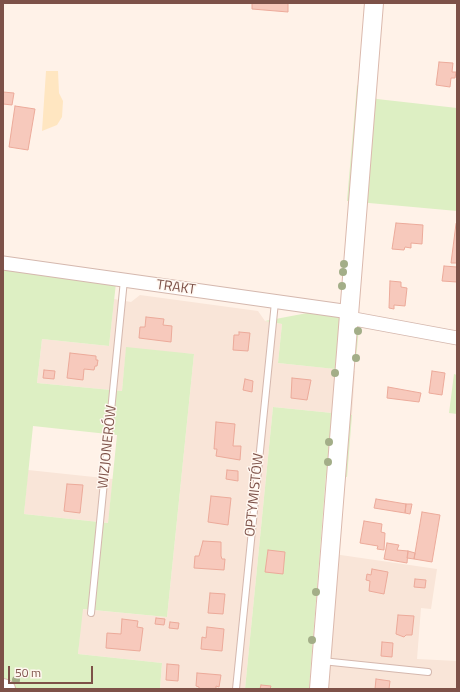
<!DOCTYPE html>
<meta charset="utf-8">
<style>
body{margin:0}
#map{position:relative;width:460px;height:692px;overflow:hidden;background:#fff2e8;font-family:"Titillium Web",sans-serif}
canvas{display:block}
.frame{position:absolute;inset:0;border:4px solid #7d5148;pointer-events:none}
.scale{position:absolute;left:8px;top:666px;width:85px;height:18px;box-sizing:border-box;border:2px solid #7d5148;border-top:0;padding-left:5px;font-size:12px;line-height:14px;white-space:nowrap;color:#7d5148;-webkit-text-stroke:3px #fff7f0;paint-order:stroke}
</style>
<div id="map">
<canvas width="460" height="692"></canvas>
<div class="frame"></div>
<div class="scale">50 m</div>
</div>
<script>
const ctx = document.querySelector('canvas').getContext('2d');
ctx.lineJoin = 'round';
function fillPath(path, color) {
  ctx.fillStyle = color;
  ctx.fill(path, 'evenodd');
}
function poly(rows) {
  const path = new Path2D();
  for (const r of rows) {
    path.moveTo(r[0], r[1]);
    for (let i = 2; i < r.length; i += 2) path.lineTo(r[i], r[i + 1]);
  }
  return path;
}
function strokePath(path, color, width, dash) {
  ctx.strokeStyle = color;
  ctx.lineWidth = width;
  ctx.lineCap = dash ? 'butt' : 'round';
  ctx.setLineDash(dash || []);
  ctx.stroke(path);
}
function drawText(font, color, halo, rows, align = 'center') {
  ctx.font = font + ' "Titillium Web",sans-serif';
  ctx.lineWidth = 3;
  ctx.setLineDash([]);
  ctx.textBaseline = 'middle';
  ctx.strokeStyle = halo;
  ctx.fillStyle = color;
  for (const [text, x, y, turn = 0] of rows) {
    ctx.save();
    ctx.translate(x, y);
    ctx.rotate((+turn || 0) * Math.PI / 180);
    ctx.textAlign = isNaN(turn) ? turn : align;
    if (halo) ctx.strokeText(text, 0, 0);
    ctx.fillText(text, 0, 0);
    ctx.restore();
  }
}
fillPath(poly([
 [140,295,258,311,265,321,282,324,278,363,355,371,352,415,273,407,245,689,160,689,162,663,78,654,82,609,167,617,194,354,126,351,122,391,37,383,42,339,109,346,114,299,131,302],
 [28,470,113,479,108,523,24,514],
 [320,552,437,569,431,609,421,608,417,659,457,661,457,689,309,689]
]), '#f9e5d8');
fillPath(poly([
 [357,85,377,99,457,108,457,211,347,201],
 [3,258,117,274,109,346,42,339,37,383,122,391,126,347,194,354,167,617,83,609,78,654,162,663,160,689,18,689,3,682],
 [33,426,117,435,108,523,24,514],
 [339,307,339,323,359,328,356,359,336,357,335,369,278,363,282,324,265,321],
 [454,374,457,375,457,414,449,413],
 [273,407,352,415,347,477,326,475,309,689,245,689]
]), '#ddefc3');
fillPath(poly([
 [46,71,58,71,59,93,63,101,62,117,57,125,42,131]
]), '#ffe6c1');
const building = poly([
 [252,3,288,3,288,12,252,9,252,3],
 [439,62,453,63,452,72,456,72,455,78,451,78,450,87,436,85,439,62],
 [3,92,14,93,12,105,3,104,3,92],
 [15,106,35,109,28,150,9,147,15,106],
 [396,223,423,225,422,244,411,243,411,248,405,247,404,250,392,249,396,223],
 [456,224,457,225,457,263,451,263,456,224],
 [444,266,457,267,457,282,442,281,444,266],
 [390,281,401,282,401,287,407,288,405,306,394,305,394,309,389,308,390,281],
 [146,317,164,319,163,325,172,326,171,342,139,338,140,327,145,327,146,317],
 [239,332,250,333,248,351,233,350,234,335,239,335,239,332],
 [70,353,96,356,96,360,98,360,97,366,95,366,94,370,84,369,83,380,67,378,70,353],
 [44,370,55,371,54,379,43,378,44,370],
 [432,371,445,373,442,395,429,393,432,371],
 [292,378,311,380,307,400,291,398,292,378],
 [245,379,253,381,252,392,243,390,245,379],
 [388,387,421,393,419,402,387,398,388,387],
 [216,422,235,424,233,446,241,446,240,460,216,456,217,449,214,449,216,422],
 [227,470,238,471,238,481,226,479,227,470],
 [67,484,83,485,80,513,64,511,67,484],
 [211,496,231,498,228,525,208,522,211,496],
 [376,499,406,504,405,513,374,508,376,499],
 [406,504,412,504,410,514,405,513,406,504],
 [422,512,440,515,432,562,414,559,422,512],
 [364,521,382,524,381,532,385,533,384,550,377,549,378,546,360,543,364,521],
 [203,541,221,542,221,556,222,559,225,559,224,570,194,568,195,556,199,556,203,541],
 [387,543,399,545,397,550,408,551,407,563,384,559,387,543],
 [268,550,285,552,283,574,265,572,268,550],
 [408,551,415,553,414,559,407,558,408,551],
 [372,569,388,572,384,594,369,591,370,581,366,580,367,574,371,575,372,569],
 [415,579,426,580,425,588,414,587,415,579],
 [210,593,225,594,223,614,208,613,210,593],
 [398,615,414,616,412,635,406,635,404,637,396,634,398,615],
 [156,618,165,619,164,625,155,624,156,618],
 [122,619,138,621,137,627,143,628,140,651,106,648,107,633,121,634,122,619],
 [170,622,179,623,178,629,169,628,170,622],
 [207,627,224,629,222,651,201,649,202,637,206,638,207,627],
 [382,642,393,643,392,657,381,656,382,642],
 [167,664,179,665,178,681,166,680,167,664],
 [197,673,221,675,219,687,216,686,216,689,199,689,199,687,196,686,197,673],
 [376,679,390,681,389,689,375,689,376,679],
 [261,685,271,686,270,689,260,689,261,685]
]);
fillPath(building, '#f7c9bc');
strokePath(building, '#ecaa9a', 1);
const lane = poly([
 [91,613,124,280],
 [322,661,428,672],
 [236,689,275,302]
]);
const street = poly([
 [3,263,350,312],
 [349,318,457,338]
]);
const secondary = poly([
 [3,688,6,689],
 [319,689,374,3]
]);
strokePath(lane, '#d5b8ae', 8);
strokePath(street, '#d5b8ae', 15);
strokePath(secondary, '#dbb9ad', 20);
strokePath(lane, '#fff', 6);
strokePath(street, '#fff', 13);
strokePath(secondary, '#fff', 18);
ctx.fillStyle = '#a3ae88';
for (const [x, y] of [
 [344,264],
 [343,272],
 [342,286],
 [358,331],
 [356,358],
 [335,373],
 [329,442],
 [328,462],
 [316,592],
 [312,640],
 [16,680]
]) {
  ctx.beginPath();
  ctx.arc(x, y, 4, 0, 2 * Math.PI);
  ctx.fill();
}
drawText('14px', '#7d5148', '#fff7f0', [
 ["TRAKT",176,288,8],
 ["WIZJONERÓW",108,447,-84],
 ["OPTYMISTÓW",255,495,-84]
]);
</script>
